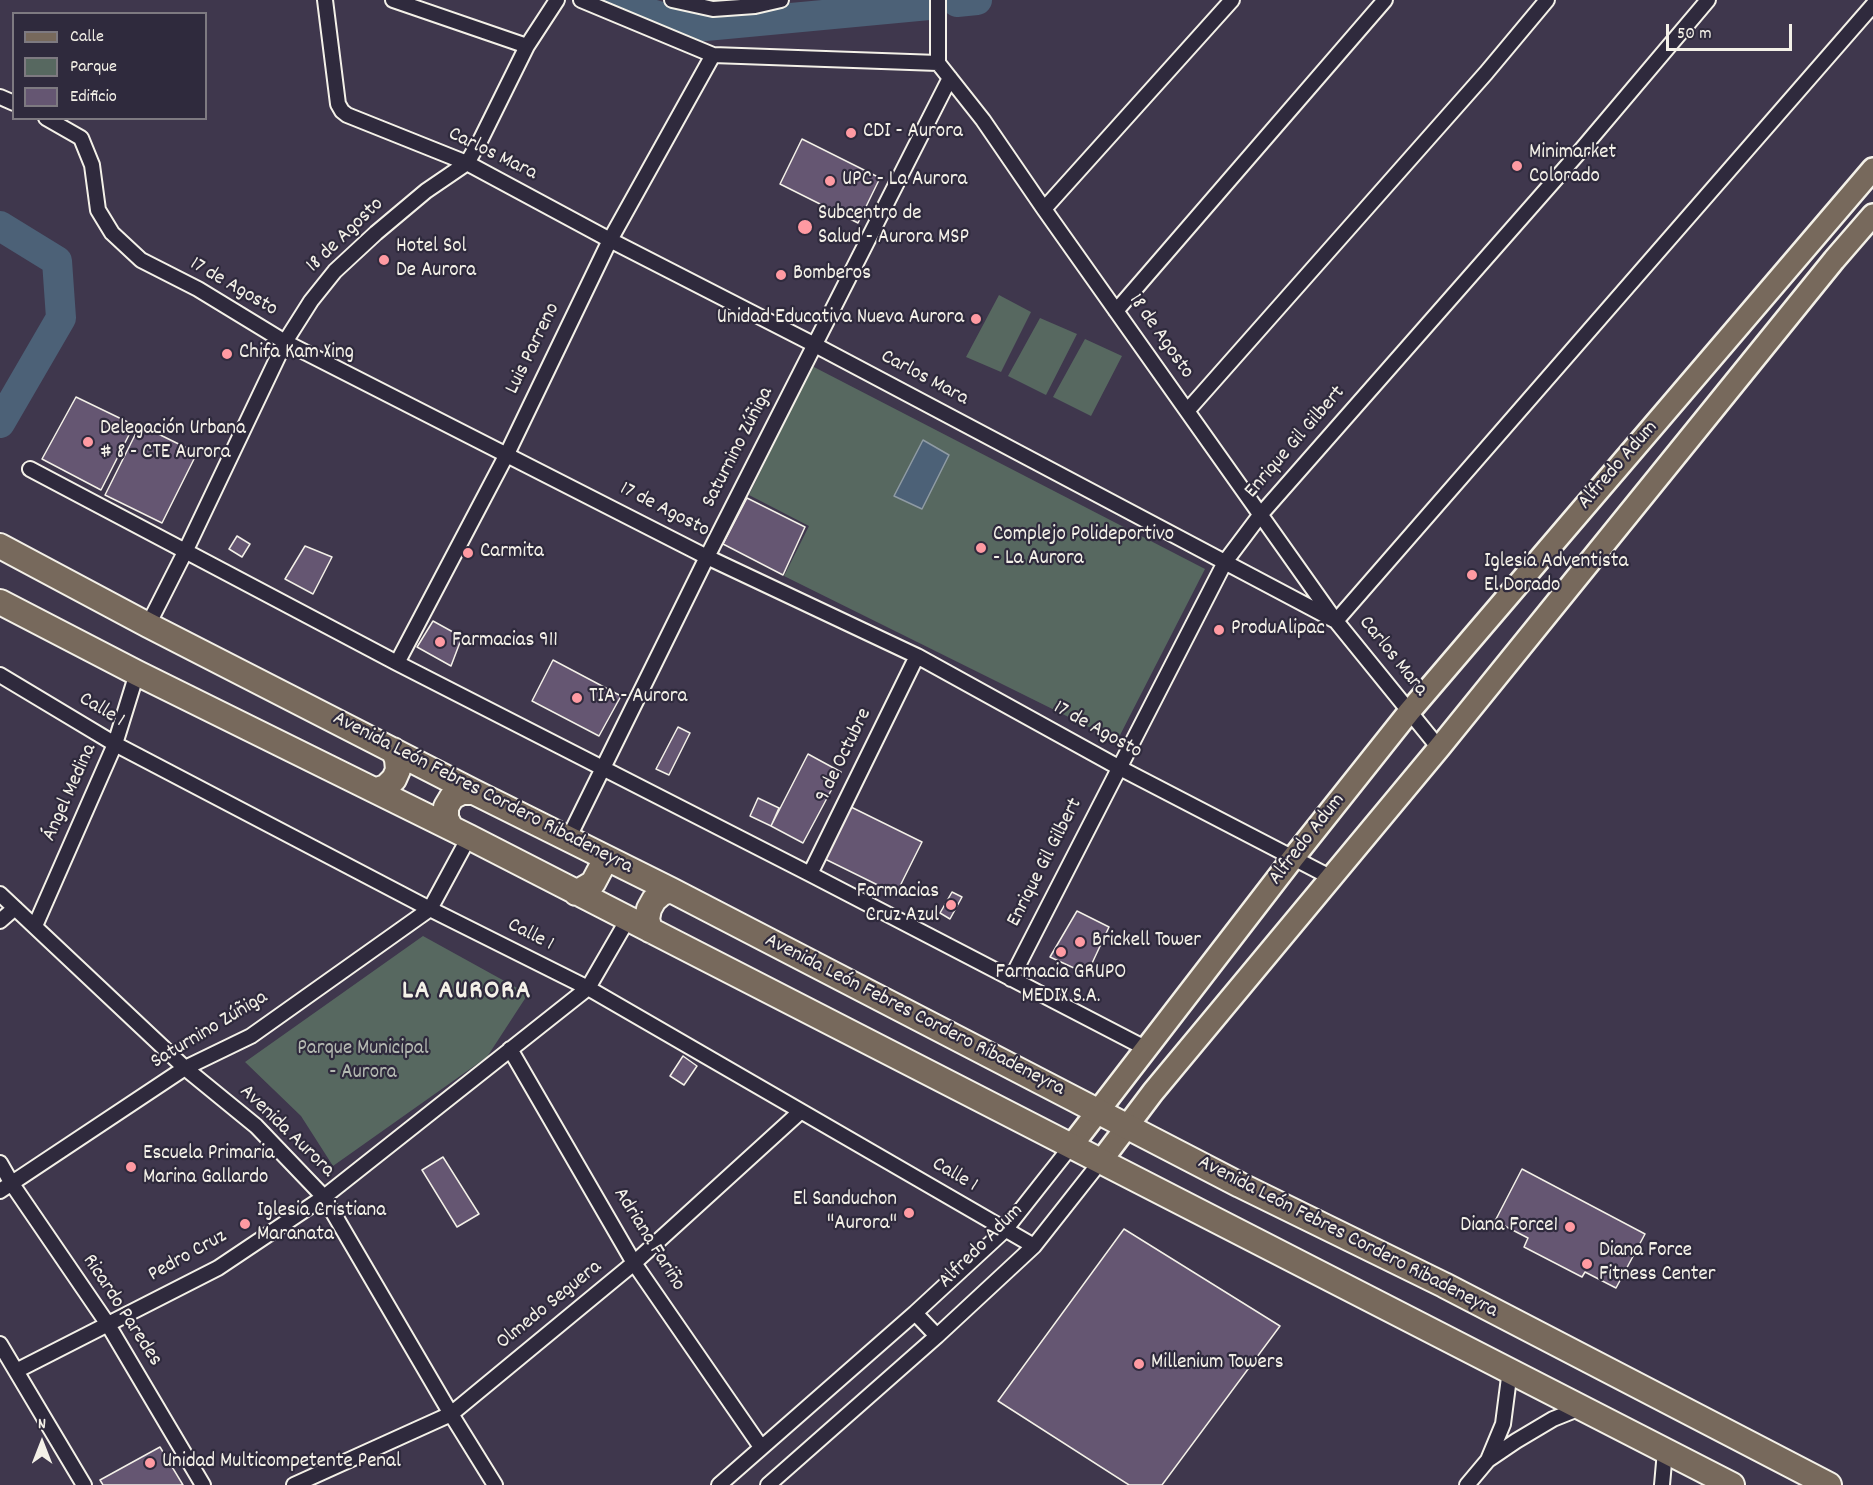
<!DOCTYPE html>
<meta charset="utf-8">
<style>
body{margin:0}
#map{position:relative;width:1873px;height:1485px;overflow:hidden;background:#3f374d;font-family:Dekko,sans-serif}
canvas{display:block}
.legend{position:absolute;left:12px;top:12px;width:195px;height:108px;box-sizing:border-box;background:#2f2a3d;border:2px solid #7e7a81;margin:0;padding:8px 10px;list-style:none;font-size:18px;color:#f4f1e8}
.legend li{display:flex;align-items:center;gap:12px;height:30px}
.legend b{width:30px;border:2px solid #7e7a81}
.north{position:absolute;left:12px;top:1413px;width:60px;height:60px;-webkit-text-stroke:4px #2f2a3d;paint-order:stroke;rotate:0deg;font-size:16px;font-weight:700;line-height:24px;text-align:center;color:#f4f1e8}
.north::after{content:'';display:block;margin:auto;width:21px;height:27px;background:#f4f1e8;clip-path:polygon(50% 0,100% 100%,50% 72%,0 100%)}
.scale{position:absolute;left:1666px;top:24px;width:126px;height:27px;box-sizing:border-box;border:3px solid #f4f1e8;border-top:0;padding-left:8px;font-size:18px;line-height:21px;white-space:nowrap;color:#f4f1e8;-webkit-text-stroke:4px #2f2a3d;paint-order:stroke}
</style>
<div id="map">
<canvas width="1873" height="1485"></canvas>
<ul class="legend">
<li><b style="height:8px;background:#77695c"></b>Calle</li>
<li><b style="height:16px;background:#576860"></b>Parque</li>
<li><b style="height:16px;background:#655672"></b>Edificio</li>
</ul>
<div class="north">N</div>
<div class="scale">50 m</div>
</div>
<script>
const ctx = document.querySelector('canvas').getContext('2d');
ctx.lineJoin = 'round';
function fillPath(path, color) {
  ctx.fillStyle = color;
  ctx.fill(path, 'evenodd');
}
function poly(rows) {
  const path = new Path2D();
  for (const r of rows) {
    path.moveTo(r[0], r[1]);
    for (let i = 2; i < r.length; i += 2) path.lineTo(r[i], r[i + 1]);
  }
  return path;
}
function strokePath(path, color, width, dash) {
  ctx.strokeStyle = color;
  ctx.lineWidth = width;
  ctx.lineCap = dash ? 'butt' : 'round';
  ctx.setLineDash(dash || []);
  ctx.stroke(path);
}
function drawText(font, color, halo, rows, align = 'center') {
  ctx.font = font + ' Dekko,sans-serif';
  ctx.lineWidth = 4.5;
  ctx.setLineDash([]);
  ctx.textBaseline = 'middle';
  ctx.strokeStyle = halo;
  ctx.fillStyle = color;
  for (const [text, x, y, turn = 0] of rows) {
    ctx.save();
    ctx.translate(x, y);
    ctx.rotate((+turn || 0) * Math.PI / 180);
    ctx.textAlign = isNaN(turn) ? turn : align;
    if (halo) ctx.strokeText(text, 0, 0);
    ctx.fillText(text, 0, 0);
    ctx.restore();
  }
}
fillPath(poly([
 [999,295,1031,312,1001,372,966,357],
 [1040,318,1077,334,1046,395,1008,376],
 [1085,339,1122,356,1091,416,1053,397],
 [812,366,1205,569,1117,741,784,576,809,526,749,495],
 [423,936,528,994,487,1057,333,1166,301,1116,245,1062]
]), '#576860');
const water = poly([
 [923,440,949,455,922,509,894,496,923,440]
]);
fillPath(water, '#4c6177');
strokePath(water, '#8f9ba4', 1.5);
strokePath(poly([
 [611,0,621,5,695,27,929,5],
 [957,2,977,0],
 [0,226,57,261,61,318,0,423]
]), '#4c6177', 30);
const building = poly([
 [802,139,880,178,858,223,780,184,802,139],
 [76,397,134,425,101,490,42,459,76,397],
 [140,425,197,453,162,523,105,495,140,425],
 [747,498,805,527,783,575,723,544,747,498],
 [237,536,250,544,242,557,229,549,237,536],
 [305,546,332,557,313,594,285,579,305,546],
 [433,621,462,637,451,666,417,647,433,621],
 [553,660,621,696,599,736,532,701,553,660],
 [678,727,690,733,669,775,656,769,678,727],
 [808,754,841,772,803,843,771,826,808,754],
 [758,798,779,808,771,826,750,816,758,798],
 [851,807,922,842,896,894,825,859,851,807],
 [952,892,962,897,950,919,940,913,952,892],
 [1077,911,1109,927,1087,974,1050,957,1077,911],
 [683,1056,697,1066,684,1085,670,1076,683,1056],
 [443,1157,479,1214,457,1227,422,1170,443,1157],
 [1522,1169,1645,1234,1616,1288,1585,1272,1582,1277,1524,1247,1528,1238,1495,1221,1522,1169],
 [1124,1229,1280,1326,1162,1485,1129,1485,998,1401,1124,1229],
 [160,1447,183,1485,103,1485,100,1480,160,1447]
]);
fillPath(building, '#655672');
strokePath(building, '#f4f1e8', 1.5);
const street = poly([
 [325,0,338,104,342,111,347,115,467,163,610,240,815,345,1336,621,1439,748],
 [393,0,527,46],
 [581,0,713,55,938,63,983,120,1044,209,1335,620],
 [672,0,713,9,755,6,781,0],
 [938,0,938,63],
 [0,97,14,103],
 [46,118,81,138,92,165,98,210,112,233,141,260,198,289,285,342,707,557,917,656,1118,767,1330,877],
 [1044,209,1232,0],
 [1116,311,1385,0],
 [1187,411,1486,73,1547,0],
 [30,469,397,663,810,874,1147,1049],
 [1336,621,1873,5],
 [148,625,185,552,285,342,311,301,335,271,376,233,426,191,467,163,481,139,527,46,557,0],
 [397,663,507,454,610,240,713,55],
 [0,675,115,744,430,909,588,988,1034,1246],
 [568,839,707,557,950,78],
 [810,874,917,656],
 [0,894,185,1068,256,1126,324,1197,451,1414,495,1485],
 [0,921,15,908],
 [35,926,115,744,137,673],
 [1011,979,1225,562,1261,514,1582,149,1708,0],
 [510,1049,634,1263,761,1447],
 [0,1163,12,1184,107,1323,203,1485],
 [0,1191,185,1068,251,1036,430,909,469,837],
 [915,1313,937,1336],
 [0,1344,84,1485],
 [16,1371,218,1268,324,1197,588,988,628,919],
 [1488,1460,1503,1424,1510,1370],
 [294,1485,451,1414,634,1263,800,1112],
 [719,1485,915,1313,1005,1230,1072,1145],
 [768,1485,937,1336,1034,1246,1101,1161],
 [1467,1485,1488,1460,1516,1441,1553,1419,1583,1407],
 [1662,1485,1665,1451]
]);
const primary = poly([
 [1072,1145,1293,858,1409,712,1873,169],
 [1101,1161,1153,1092,1439,748,1834,260,1873,215]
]);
const highway = poly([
 [0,546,148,625,474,792,671,890,1240,1185,1444,1285,1829,1485],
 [0,602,137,673,469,837,1732,1485],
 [377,790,386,787,394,779,398,770,397,759,393,750],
 [451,828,446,818,446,807,452,797,462,792,474,792],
 [576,893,593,883,602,866,602,856],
 [650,930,647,919,649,909,654,900,662,893,671,890]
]);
strokePath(street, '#f4f1e8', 18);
strokePath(primary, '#f4f1e8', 26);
strokePath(highway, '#f4f1e8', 28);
strokePath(street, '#2f2a3d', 14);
strokePath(primary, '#77695c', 21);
strokePath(highway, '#77695c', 24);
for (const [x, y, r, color] of [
 [851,133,6,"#ff9aa2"],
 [1517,166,6,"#ff9aa2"],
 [830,181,6,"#ff9aa2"],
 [805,227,8,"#ff9aa2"],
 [384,260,6,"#ff9aa2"],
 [781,275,6,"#ff9aa2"],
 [976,319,6,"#ff9aa2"],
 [227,354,6,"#ff9aa2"],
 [88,442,6,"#ff9aa2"],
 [981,548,6,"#ff9aa2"],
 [468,553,6,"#ff9aa2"],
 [1472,575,6,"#ff9aa2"],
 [1219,630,6,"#ff9aa2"],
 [440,642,6,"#ff9aa2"],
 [577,698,6,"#ff9aa2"],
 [951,905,6,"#ff9aa2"],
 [1080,942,6,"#ff9aa2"],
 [1061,952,6,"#ff9aa2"],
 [131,1167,6,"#ff9aa2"],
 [909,1213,6,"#ff9aa2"],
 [245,1224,6,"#ff9aa2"],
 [1570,1227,6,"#ff9aa2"],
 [1587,1264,6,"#ff9aa2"],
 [1139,1364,6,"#ff9aa2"],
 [150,1463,6,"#ff9aa2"]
]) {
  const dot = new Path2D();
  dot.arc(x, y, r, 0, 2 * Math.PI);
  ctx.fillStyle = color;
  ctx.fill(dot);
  strokePath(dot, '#2f2a3d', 2);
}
drawText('21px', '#f4f1e8', '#2f2a3d', [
 ["CDI - Aurora",863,133],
 ["Minimarket",1529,154],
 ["Colorado",1529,178],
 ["UPC - La Aurora",842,181],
 ["Subcentro de",818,215],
 ["Salud - Aurora MSP",818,239],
 ["Hotel Sol",396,248],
 ["De Aurora",396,272],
 ["Bomberos",793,275],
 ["Unidad Educativa Nueva Aurora",964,319,"right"],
 ["Chifa Kam Xing",239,354],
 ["Delegación Urbana",100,430],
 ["# 8 - CTE Aurora",100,454],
 ["Complejo Polideportivo",993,536],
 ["- La Aurora",993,560],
 ["Carmita",480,553],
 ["Iglesia Adventista",1484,563],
 ["El Dorado",1484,587],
 ["ProduAlipac",1231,630],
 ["Farmacias 911",452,642],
 ["TIA - Aurora",589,698],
 ["Farmacias",939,893,"right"],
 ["Cruz Azul",939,917,"right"],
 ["Brickell Tower",1092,942],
 ["Farmacia GRUPO",1061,974,"center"],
 ["MEDIX S.A.",1061,998,"center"],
 ["Escuela Primaria",143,1155],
 ["Marina Gallardo",143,1179],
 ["El Sanduchon",897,1201,"right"],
 ["\"Aurora\"",897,1225,"right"],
 ["Iglesia Cristiana",257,1212],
 ["Maranata",257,1236],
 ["Diana Force1",1558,1227,"right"],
 ["Diana Force",1599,1252],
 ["Fitness Center",1599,1276],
 ["Millenium Towers",1151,1364],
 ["Unidad Multicompetente Penal",162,1463]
], 'left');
drawText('21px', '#f4f1e8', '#2f2a3d', [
 ["Carlos Mara",492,155,26],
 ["18 de Agosto",346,236,-44],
 ["17 de Agosto",233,288,30],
 ["18 de Agosto",1160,337,55],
 ["Luis Parreno",534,349,-64],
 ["Carlos Mara",924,379,28],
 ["Enrique Gil Gilbert",1296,443,-49],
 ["Saturnino Zúñiga",739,448,-63],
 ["Alfredo Adum",1619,466,-49],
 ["17 de Agosto",664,511,27],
 ["Carlos Mara",1392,657,51],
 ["Calle 1",101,711,31],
 ["17 de Agosto",1097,731,29],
 ["9 de Octubre",845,756,-64],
 ["Ángel Medina",71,793,-66],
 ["Avenida León Febres Cordero Ribadeneyra",482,794,27],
 ["Alfredo Adum",1308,840,-52],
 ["Enrique Gil Gilbert",1046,863,-63],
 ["Calle 1",530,936,27],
 ["Avenida León Febres Cordero Ribadeneyra",914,1016,27],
 ["Saturnino Zúñiga",210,1031,-31],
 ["Avenida Aurora",286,1132,44],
 ["Calle 1",954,1176,30],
 ["Avenida León Febres Cordero Ribadeneyra",1347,1238,27],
 ["Adriana Fariño",648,1240,58],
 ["Alfredo Adum",982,1247,-45],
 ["Pedro Cruz",188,1257,-29],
 ["Olmedo Seguera",550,1306,-39],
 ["Ricardo Paredes",121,1311,57]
]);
drawText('21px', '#b5bab2', '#2f2a3d', [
 ["Parque Municipal",363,1050],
 ["- Aurora",363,1074]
]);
ctx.letterSpacing = '1.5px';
drawText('bold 27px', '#f4f1e8', '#2f2a3d', [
 ["LA AURORA",467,993]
]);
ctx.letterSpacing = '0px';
</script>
